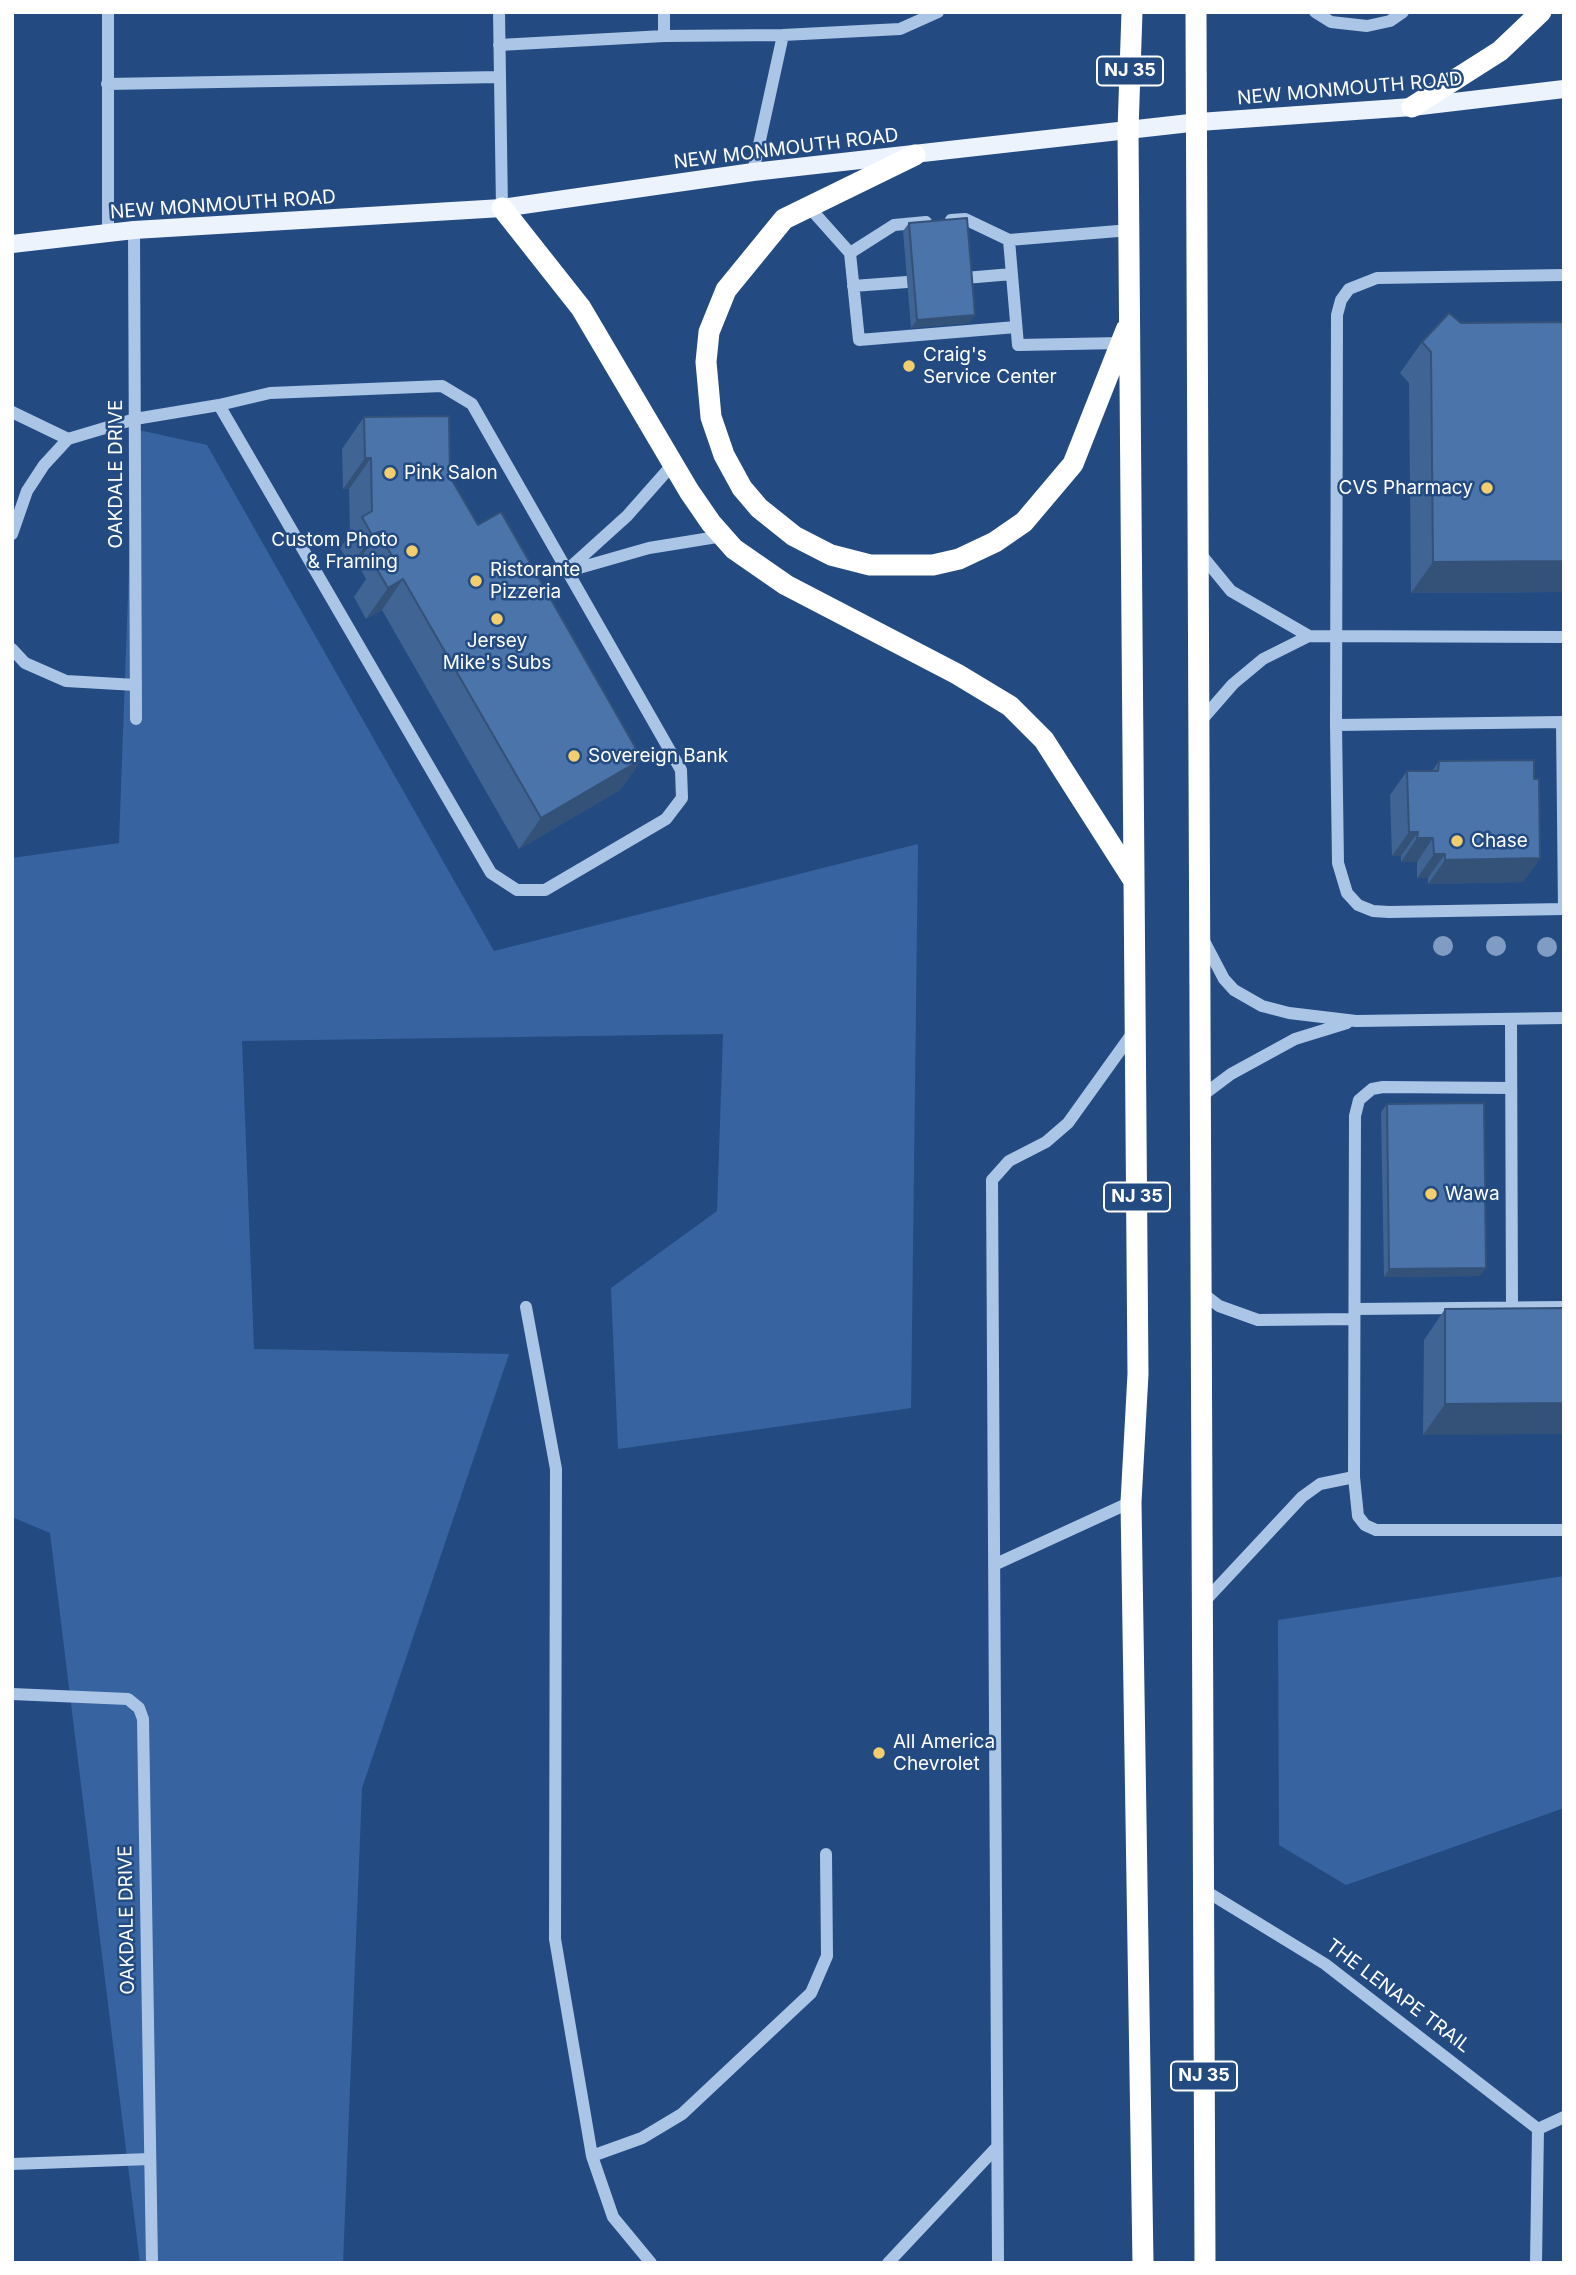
<!DOCTYPE html>
<style>
body{margin:0}
#map{position:relative;width:1576px;height:2275px;overflow:hidden;background:#234b82;font-family:Inter,sans-serif}
canvas{display:block}
.frame{position:absolute;inset:0;border:14px solid #fff;pointer-events:none}
</style>
<div id="map">
<canvas width="1576" height="2275"></canvas>
<div class="frame"></div>
</div>
<script>
const ctx = document.querySelector('canvas').getContext('2d');
ctx.lineJoin = 'round';
function fillPath(path, color) {
  ctx.fillStyle = color;
  ctx.fill(path, 'evenodd');
}
function poly(rows) {
  const path = new Path2D();
  for (const r of rows) {
    path.moveTo(r[0], r[1]);
    for (let i = 2; i < r.length; i += 2) path.lineTo(r[i], r[i + 1]);
  }
  return path;
}
function strokePath(path, color, width, dash) {
  ctx.strokeStyle = color;
  ctx.lineWidth = width;
  ctx.lineCap = dash ? 'butt' : 'round';
  ctx.setLineDash(dash || []);
  ctx.stroke(path);
}
function drawText(font, color, halo, rows, align = 'center') {
  ctx.font = font + ' Inter,sans-serif';
  ctx.lineWidth = 5;
  ctx.setLineDash([]);
  ctx.textBaseline = 'middle';
  ctx.strokeStyle = halo;
  ctx.fillStyle = color;
  for (const [text, x, y, turn = 0] of rows) {
    ctx.save();
    ctx.translate(x, y);
    ctx.rotate((+turn || 0) * Math.PI / 180);
    ctx.textAlign = isNaN(turn) ? turn : align;
    if (halo) ctx.strokeText(text, 0, 0);
    ctx.fillText(text, 0, 0);
    ctx.restore();
  }
}
fillPath(poly([
 [134,429,207,445,494,951,918,844,911,1408,618,1449,611,1288,717,1211,723,1034,242,1041,254,1349,509,1354,362,1788,343,2263,140,2263,50,1533,12,1517,12,858,119,843],
 [1564,1576,1564,1808,1346,1885,1279,1845,1278,1620]
]), '#3764a0');
strokePath(poly([
 [108,12,108,233],
 [499,12,502,208],
 [664,12,664,36],
 [1315,12,1331,22,1367,26,1390,21,1403,12],
 [499,45,664,36,783,35],
 [107,84,500,77],
 [753,172,783,35,900,29,938,12],
 [809,207,850,253,859,340,1016,327],
 [951,220,965,219,1009,240],
 [134,230,136,719],
 [850,253,894,225,926,222],
 [1564,275,1377,278,1349,289,1341,300,1337,315,1336,725,1338,863,1347,893,1358,905,1373,911,1389,912,1564,909],
 [965,278,1012,274],
 [853,286,907,282],
 [1121,343,1018,345,1009,240,1130,230],
 [12,412,68,439],
 [673,464,627,516,565,572,649,548,723,536],
 [12,534,27,491,44,465,68,439,135,419,219,405,270,393,442,386,472,404,681,770,682,798,666,819,545,890,517,890,491,873,219,405],
 [1199,552,1231,591,1309,636,1564,637],
 [12,649,25,663,66,681,136,685],
 [1562,722,1564,909],
 [1199,723,1233,684,1263,659,1309,636],
 [1336,725,1564,722],
 [1203,939,1224,979,1234,990,1262,1006,1289,1013,1356,1021,1564,1018],
 [1511,1019,1512,1307],
 [1199,1098,1231,1074,1295,1039,1347,1023],
 [1201,1292,1219,1306,1258,1320,1354,1319],
 [526,1307,556,1469,555,1939,592,2156,613,2217,651,2263],
 [1355,1309,1564,1307],
 [1354,1477,1358,1516,1365,1525,1376,1530,1564,1530],
 [996,1564,1131,1502],
 [1203,1603,1302,1497,1320,1484,1354,1477,1355,1116,1359,1100,1372,1089,1383,1087,1511,1088],
 [12,1694,128,1699,139,1708,143,1719,152,2263],
 [1204,1890,1325,1964,1538,2129],
 [1538,2129,1564,2117],
 [592,2156,642,2138,682,2114,811,1993,827,1956,826,1854],
 [12,2164,150,2159],
 [888,2263,995,2149],
 [998,2263,992,1180,1009,1161,1046,1142,1068,1123,1134,1031],
 [1536,2263,1538,2129]
]), '#abc5e7', 12);
strokePath(poly([
 [12,244,134,230,502,208,753,172,1199,122,1412,107,1564,89]
]), '#edf3fd', 18);
strokePath(poly([
 [1132,12,1128,130,1138,1374,1131,1502,1143,2263],
 [1196,12,1205,2263],
 [1412,107,1500,51,1541,12],
 [915,155,784,219,726,290,709,332,706,362,711,417,724,455,742,488,759,508,794,536,831,555,870,565,933,565,959,559,995,542,1024,522,1073,464,1126,330],
 [502,208,581,308,689,491,711,523,734,549,786,585,957,674,1010,706,1044,740,1134,881]
]), '#fff', 21);
ctx.fillStyle = '#819cc2';
for (const [x, y] of [
 [1443,946],
 [1496,946],
 [1547,947]
]) {
  ctx.beginPath();
  ctx.arc(x, y, 10, 0, 2 * Math.PI);
  ctx.fill();
}
fillPath(poly([
 [909,223,975,315,969,323,911,328,903,231],
 [1564,322,1564,592,1411,593,1409,383,1400,373,1422,342,1461,323],
 [364,417,450,477,478,525,642,759,620,790,519,849,382,610,366,619,354,597,366,579,357,563,351,566,340,548,350,534,349,489,343,489,342,449],
 [1439,761,1534,779,1540,858,1523,882,1428,884,1428,878,1417,878,1417,862,1401,862,1401,856,1392,856,1390,795,1407,771,1432,771],
 [1387,1104,1480,1276,1384,1277,1381,1112],
 [1564,1308,1423,1435,1424,1340,1445,1309]
]), '#406493');
fillPath(poly([
 [975,315,969,323,911,328,917,320],
 [365,458,371,458,349,489,343,489],
 [379,532,357,563,351,566,372,535],
 [1564,561,1564,592,1411,593,1433,562],
 [403,579,382,610,366,619,388,588],
 [642,759,620,790,519,849,541,818],
 [1409,832,1418,832,1401,856,1392,856],
 [1417,838,1433,838,1417,862,1401,862],
 [1434,854,1445,854,1428,878,1417,878],
 [1540,858,1523,882,1428,884,1445,860],
 [1486,1268,1480,1276,1384,1277,1389,1269],
 [1564,1403,1564,1434,1423,1435,1445,1404]
]), '#345178');
const building = poly([
 [967,218,975,315,917,320,909,223,967,218],
 [1449,313,1461,323,1564,322,1564,561,1433,562,1431,352,1422,342,1449,313],
 [449,416,450,477,478,525,501,512,642,759,541,818,403,579,388,588,375,566,392,556,379,532,372,535,362,517,372,511,371,458,365,458,364,417,449,416],
 [1534,760,1534,779,1539,779,1540,858,1445,860,1445,854,1434,854,1433,838,1417,838,1418,832,1409,832,1407,771,1438,771,1439,761,1534,760],
 [1484,1103,1486,1268,1389,1269,1387,1104,1484,1103],
 [1564,1308,1564,1403,1445,1404,1445,1309,1564,1308]
]);
fillPath(building, '#4b74ab');
strokePath(building, '#345178', 2);
for (const [x, y, r, color] of [
 [909,366,7,"#f2ce6e"],
 [390,473,7,"#f2ce6e"],
 [1487,488,7,"#f2ce6e"],
 [412,551,7,"#f2ce6e"],
 [476,581,7,"#f2ce6e"],
 [497,619,7,"#f2ce6e"],
 [574,756,7,"#f2ce6e"],
 [1457,841,7,"#f2ce6e"],
 [1431,1194,7,"#f2ce6e"],
 [879,1753,7,"#f2ce6e"]
]) {
  const dot = new Path2D();
  dot.arc(x, y, r, 0, 2 * Math.PI);
  ctx.fillStyle = color;
  ctx.fill(dot);
  strokePath(dot, '#234b82', 2.5);
}
for (const [x, y, w] of [
 [1130,71,66],
 [1137,1197,66],
 [1204,2076,66]
]) {
  const box = new Path2D();
  box.roundRect(x - w / 2, y - 14.5, w, 29, 5);
  ctx.fillStyle = '#234b82';
  ctx.fill(box);
  strokePath(box, '#fff', 2);
}
drawText('bold 18px', '#fff', null, [
 ["NJ 35",1130,71],
 ["NJ 35",1137,1197],
 ["NJ 35",1204,2076]
]);
drawText('19px', '#fff', '#234b82', [
 ["NEW MONMOUTH ROAD",1350,89,-5],
 ["NEW MONMOUTH ROAD",786,149,-7],
 ["NEW MONMOUTH ROAD",223,205,-4],
 ["OAKDALE DRIVE",116,474,-90],
 ["OAKDALE DRIVE",127,1920,-91],
 ["THE LENAPE TRAIL",1398,1996,37]
]);
drawText('19px', '#fff', '#234b82', [
 ["Craig's",923,355],
 ["Service Center",923,377],
 ["Pink Salon",404,473],
 ["CVS Pharmacy",1473,488,"right"],
 ["Custom Photo",398,540,"right"],
 ["& Framing",398,562,"right"],
 ["Ristorante",490,570],
 ["Pizzeria",490,592],
 ["Jersey",497,641,"center"],
 ["Mike's Subs",497,663,"center"],
 ["Sovereign Bank",588,756],
 ["Chase",1471,841],
 ["Wawa",1445,1194],
 ["All America",893,1742],
 ["Chevrolet",893,1764]
], 'left');
</script>
